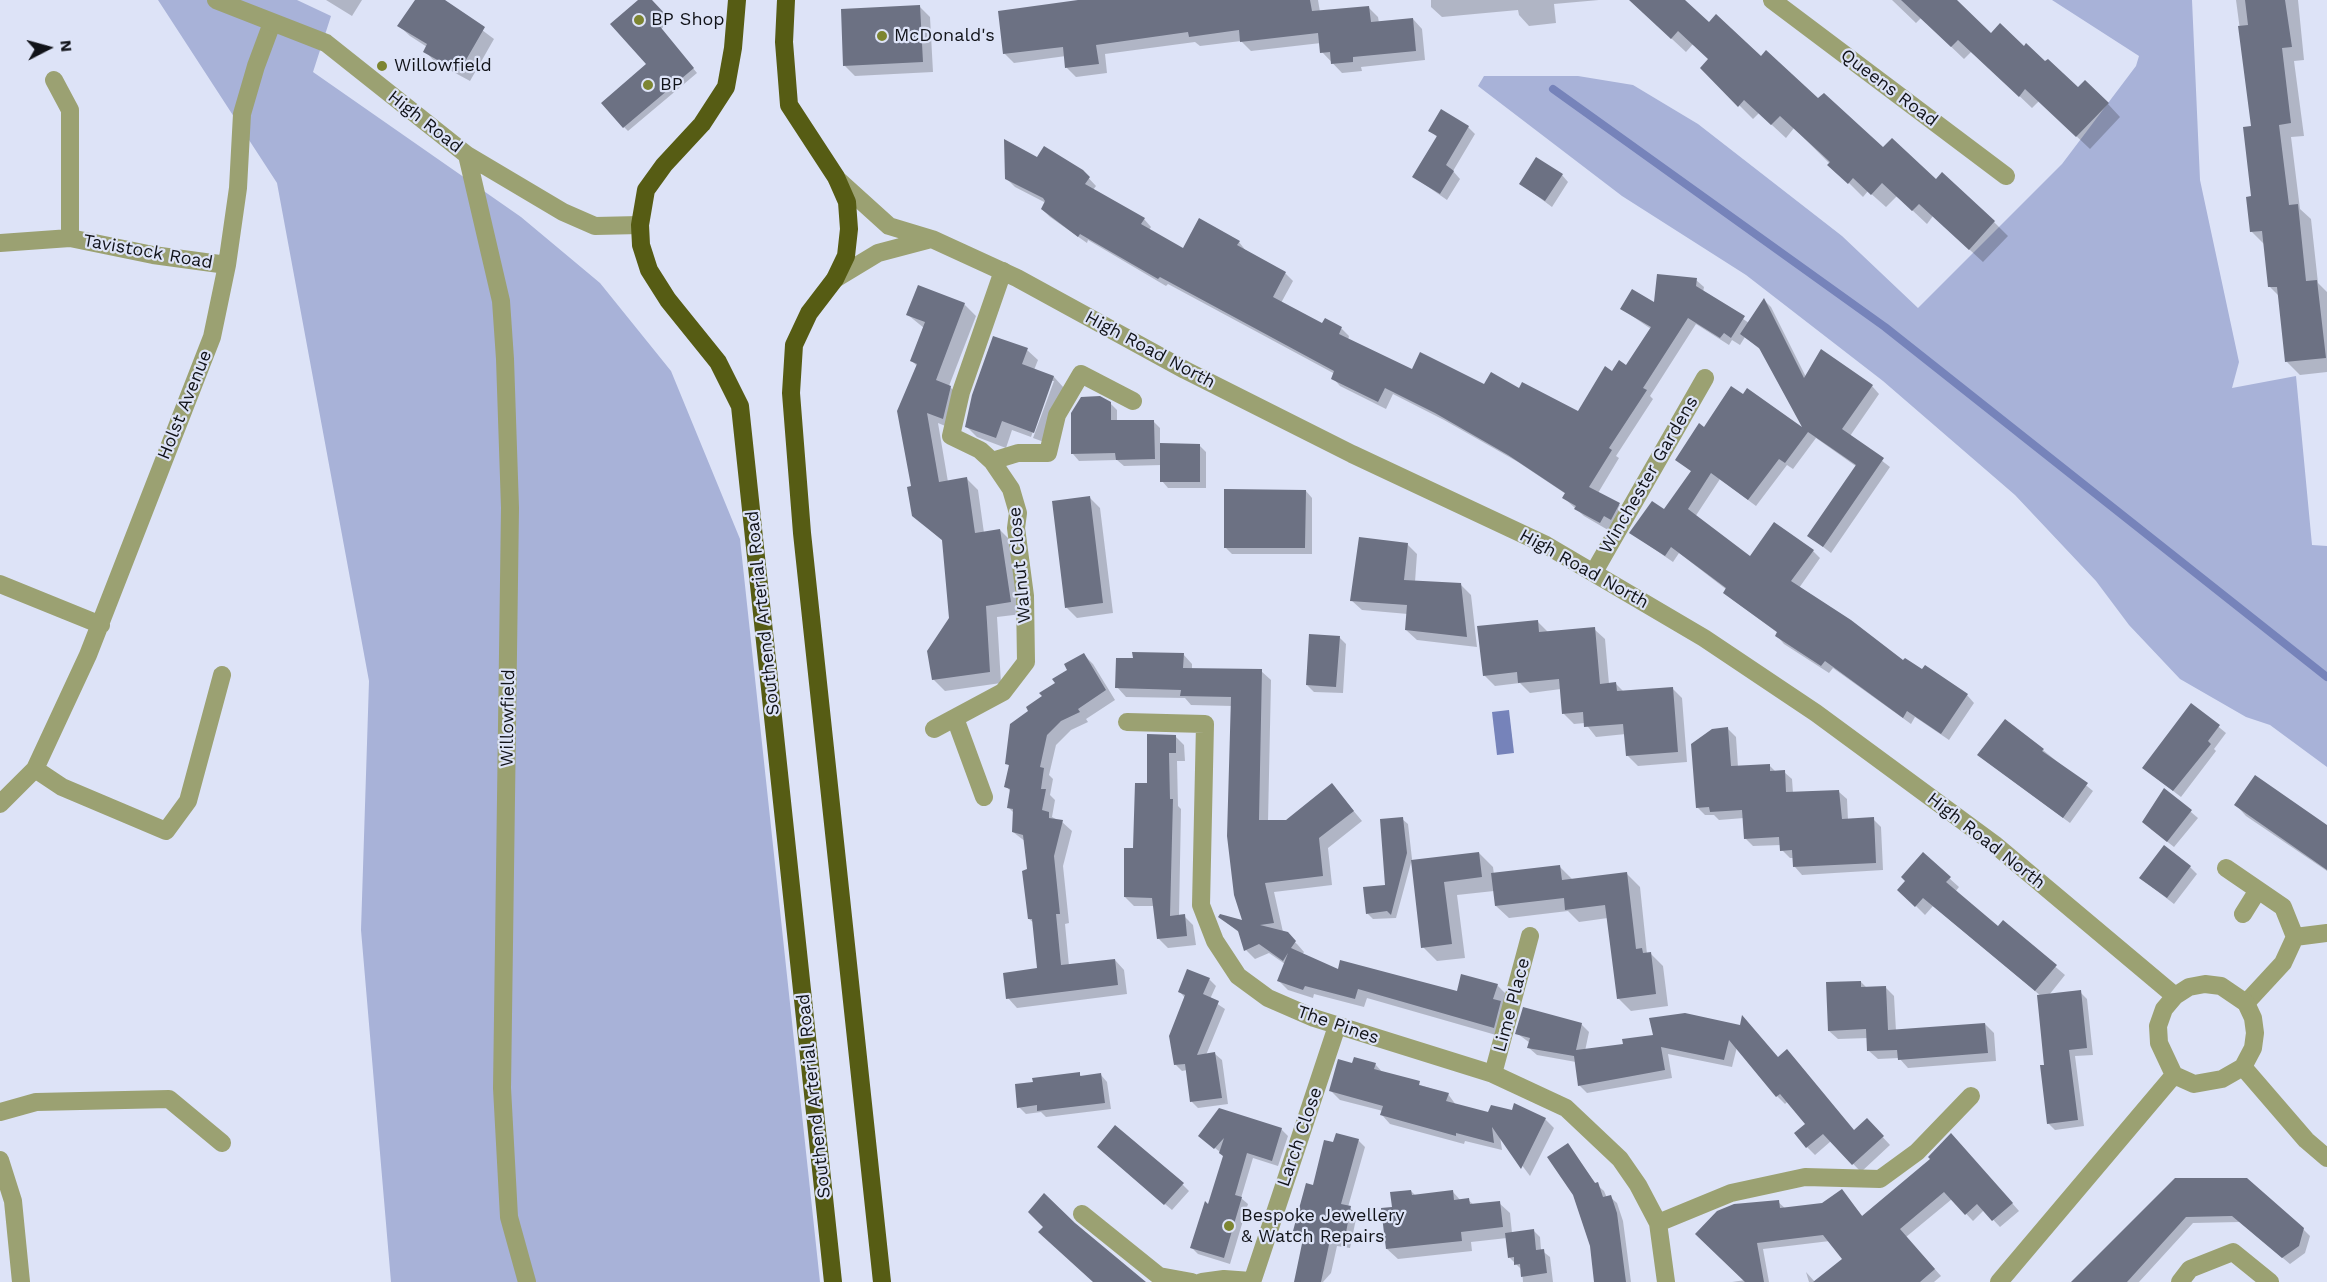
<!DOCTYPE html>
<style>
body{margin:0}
#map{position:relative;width:2327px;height:1282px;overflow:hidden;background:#dde3f7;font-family:"Work Sans",sans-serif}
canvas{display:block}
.north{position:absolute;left:18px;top:18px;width:60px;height:60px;-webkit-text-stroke:4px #dde3f7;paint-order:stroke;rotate:84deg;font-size:16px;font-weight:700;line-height:24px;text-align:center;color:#111319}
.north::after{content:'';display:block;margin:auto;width:21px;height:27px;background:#111319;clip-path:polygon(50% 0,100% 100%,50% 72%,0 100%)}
</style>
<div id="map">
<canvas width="2327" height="1282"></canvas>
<div class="north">N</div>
</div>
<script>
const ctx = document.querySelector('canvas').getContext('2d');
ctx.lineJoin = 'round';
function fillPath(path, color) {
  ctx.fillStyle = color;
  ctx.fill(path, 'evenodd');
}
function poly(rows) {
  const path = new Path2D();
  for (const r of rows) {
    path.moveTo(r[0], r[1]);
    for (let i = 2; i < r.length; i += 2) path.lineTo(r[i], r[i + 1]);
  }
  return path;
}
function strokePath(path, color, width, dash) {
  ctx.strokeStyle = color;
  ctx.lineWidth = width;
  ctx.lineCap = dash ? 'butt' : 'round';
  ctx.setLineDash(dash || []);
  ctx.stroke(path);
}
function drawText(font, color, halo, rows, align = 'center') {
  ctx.font = font + ' "Work Sans",sans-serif';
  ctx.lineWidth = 4.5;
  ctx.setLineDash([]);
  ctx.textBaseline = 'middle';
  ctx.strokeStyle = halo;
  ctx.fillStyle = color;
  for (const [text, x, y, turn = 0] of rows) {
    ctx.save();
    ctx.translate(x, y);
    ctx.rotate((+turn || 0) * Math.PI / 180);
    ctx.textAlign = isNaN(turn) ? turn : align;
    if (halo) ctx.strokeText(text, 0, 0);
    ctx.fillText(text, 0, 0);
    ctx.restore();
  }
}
fillPath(poly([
 [158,0,297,0,331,16,313,72,521,217,600,283,671,371,740,539,820,1282,391,1282,361,930,369,681,277,183],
 [2052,0,2192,0,2200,180,2239,362,2232,388,2296,376,2312,545,2327,546,2327,767,2270,725,2246,717,2180,679,2129,625,2096,581,2015,495,1883,381,1746,275,1622,196,1478,86,1484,76,1578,76,1633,85,1698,124,1842,236,1918,308,2062,164,2136,66,2139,56]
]), '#a8b2d8');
fillPath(poly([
 [1509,710,1514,753,1497,755,1492,712]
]), '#7683ba');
fillPath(poly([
 [326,0,362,0,352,16],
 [416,0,442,0,494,39,470,81,435,62,425,51,427,47,410,36,399,26],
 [640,0,651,0,670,21,661,29,697,73,628,131,624,127,648,64],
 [1101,0,1318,0,1320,12,1369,8,1378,17,1379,23,1413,19,1422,29,1425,60,1361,67,1362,71,1342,73,1322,52,1321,43,1251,51,1241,41,1200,46,1195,42,1105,54,1107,73,1076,77,1067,68,1066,56,1014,63,1004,53],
 [1431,0,1599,0,1554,4,1556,23,1529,26,1519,15,1518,10,1442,17,1431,7],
 [1630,0,1683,0,1709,24,1761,58,1883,150,1936,181,1994,222,2008,236,1983,262,1933,216,1927,224,1897,196,1886,207,1868,191,1863,197,1794,128,1786,138,1759,113,1753,119,1702,68,1710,59,1693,44,1686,52],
 [1892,0,1955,0,1991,35,2024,48,2078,89,2108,104,2120,117,2090,149,2039,101,2032,108,1972,51,1964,59,1921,18,1916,23],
 [2236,0,2298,0,2304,60,2294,61,2304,136,2291,137,2300,209,2311,219,2318,283,2327,292,2327,372,2300,375,2287,362,2280,297,2270,287,2265,245,2251,231,2253,128],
 [920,7,930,17,933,72,855,76,845,66],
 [1468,127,1475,134,1453,171,1460,179,1447,200,1414,177,1438,138,1430,130],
 [1038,159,1082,171,1096,186,1093,190,1144,219,1151,227,1149,230,1183,250,1239,242,1246,251,1285,273,1293,281,1281,303,1323,325,1325,320,1342,329,1349,336,1348,340,1412,371,1485,386,1520,390,1578,413,1613,373,1627,367,1651,329,1622,309,1655,305,1696,280,1704,287,1703,292,1749,323,1764,300,1771,307,1806,377,1872,386,1879,394,1850,436,1890,467,1831,553,1809,536,1857,467,1816,438,1793,469,1787,465,1756,506,1720,479,1695,517,1750,558,1813,551,1820,558,1799,588,1904,662,1967,695,1974,703,1949,740,1915,717,1911,724,1833,668,1829,673,1784,644,1777,636,1778,633,1733,600,1725,593,1727,590,1679,553,1673,562,1631,533,1665,511,1692,472,1677,460,1704,429,1806,432,1762,351,1745,337,1740,345,1732,340,1729,345,1696,324,1650,396,1653,399,1616,456,1619,458,1598,493,1619,505,1627,512,1608,530,1584,516,1564,498,1566,494,1518,462,1444,420,1393,394,1386,409,1340,386,1333,378,1335,374,1168,284,1166,286,1088,240,1087,243,1050,217,1042,209,1046,203,1015,187,1007,179],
 [1562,175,1568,182,1552,207,1521,184],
 [964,304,976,316,949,386,962,399,955,430,938,423,948,482,967,479,978,490,984,533,1000,530,1012,542,1022,614,997,617,1001,683,945,691,933,679,950,618,944,542,913,515,917,366,912,361,924,328,908,315],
 [1027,350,1038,360,1034,370,1054,377,1064,388,1044,442,1033,438,1054,381,1051,381,1031,437,1012,430,1006,448,977,437,966,426],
 [1110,403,1117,410,1117,422,1153,421,1160,428,1160,445,1199,445,1206,452,1206,488,1168,488,1162,481,1162,465,1124,466,1117,460,1079,461,1073,454],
 [1306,491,1312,498,1312,554,1232,554,1226,548],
 [1090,498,1100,508,1113,613,1077,618,1067,608],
 [1407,544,1417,554,1415,582,1460,584,1471,595,1477,647,1417,640,1406,630,1408,614,1362,610,1351,600],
 [1538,622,1549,633,1594,629,1605,639,1609,684,1616,684,1624,692,1672,688,1682,698,1687,762,1638,766,1627,755,1626,734,1596,737,1585,723,1574,724,1564,714,1561,689,1530,693,1520,683,1495,686,1484,675],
 [1339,637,1346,644,1343,693,1314,692,1307,685],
 [1183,654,1192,664,1192,669,1261,671,1271,680,1268,822,1286,822,1332,785,1362,821,1328,848,1332,885,1274,892,1283,932,1297,944,1304,952,1302,955,1339,971,1458,992,1497,985,1506,994,1503,1037,1367,998,1364,1007,1314,994,1313,998,1288,990,1279,981,1285,964,1269,953,1255,959,1246,950,1241,934,1220,917,1244,922,1233,706,1191,705,1185,698,1126,697,1117,687],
 [1084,655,1093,664,1115,700,1086,719,1088,722,1071,730,1056,745,1049,775,1053,779,1050,795,1055,800,1052,817,1062,822,1072,831,1063,866,1069,923,1065,924,1069,966,1115,960,1124,970,1127,994,1017,1008,1008,998,1039,970,1034,923,1029,919,1026,842,1013,832,1014,813,1008,807,1011,792,1006,786,1010,767,1007,763,1030,712],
 [2192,705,2226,733,2214,749,2216,751,2181,797,2151,774],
 [1728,729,1736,737,1738,767,1769,765,1776,772,1784,772,1792,779,1793,793,1839,792,1847,799,1848,820,1873,819,1881,827,1883,870,1802,875,1795,867,1794,858,1790,858,1782,850,1781,845,1753,846,1745,838,1744,818,1719,820,1714,815,1705,815,1697,807],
 [1175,736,1184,745,1185,761,1177,761,1178,806,1181,809,1179,916,1184,916,1193,925,1196,945,1168,948,1159,939,1155,906,1134,906,1125,897,1149,784],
 [2043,750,2093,791,2070,823,1986,761],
 [2165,790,2198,818,2174,847,2151,829,2155,808,2153,806],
 [2236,805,2327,827,2327,871,2246,816],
 [1402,819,1408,824,1412,859,1396,918,1373,919,1367,913,1387,886],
 [1479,853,1493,867,1494,875,1560,867,1573,880,1627,874,1640,887,1647,954,1651,954,1663,966,1668,1006,1631,1011,1618,998,1608,918,1579,922,1568,911,1509,918,1496,906,1494,891,1457,895,1465,958,1437,961,1423,947,1412,861],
 [2190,867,2197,874,2174,904,2148,884],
 [1949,878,1959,887,1955,892,1998,928,2003,922,2065,975,2049,995,2080,992,2087,999,2093,1055,2075,1056,2084,1126,2055,1130,2048,1123,2041,996,1933,906,1925,915,1909,899],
 [1209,979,1216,986,1210,999,1225,1009,1206,1055,1215,1054,1222,1060,1228,1104,1198,1108,1192,1102,1187,1070,1182,1071,1175,1064,1185,998,1180,992],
 [1861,982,1867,988,1886,988,1894,996,1896,1031,1985,1024,1994,1033,1996,1061,1908,1068,1899,1058,1878,1059,1869,1051,1868,1038,1838,1039,1829,1031],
 [1685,1015,1778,1059,1855,1132,1867,1120,1890,1145,1861,1172,1831,1141,1815,1155,1807,1147,1807,1124,1788,1101,1785,1104,1777,1096,1737,1047,1732,1067,1668,1054,1672,1078,1587,1093,1579,1085,1576,1062,1537,1055,1529,1048,1530,1043,1518,1034,1581,1024,1589,1032,1585,1051,1625,1046,1654,1036],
 [1375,1064,1383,1073,1448,1094,1456,1105,1489,1113,1545,1119,1554,1128,1530,1176,1500,1136,1502,1150,1465,1141,1464,1144,1390,1124,1382,1115,1383,1111,1340,1100,1331,1091,1353,1065],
 [1079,1074,1082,1077,1101,1075,1107,1082,1111,1109,1046,1117,1041,1112,1026,1114,1019,1107],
 [1281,1129,1288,1136,1278,1166,1253,1158,1241,1198,1248,1204,1230,1264,1198,1254,1192,1248,1209,1207,1225,1156,1200,1136],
 [1358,1140,1365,1147,1348,1207,1357,1214,1350,1248,1337,1246,1331,1273,1323,1282,1295,1282,1305,1238,1295,1231,1314,1187,1334,1144],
 [1958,1142,2019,1211,2000,1227,1984,1210,1973,1221,1952,1199,1906,1237,1941,1276,1934,1282,1816,1282,1845,1259,1830,1241,1763,1249,1769,1282,1732,1282,1745,1280,1697,1234,1778,1202,1786,1209,1823,1205,1842,1191,1863,1217],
 [1567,1145,1596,1184,1604,1191,1607,1198,1610,1197,1617,1203,1623,1221,1631,1282,1596,1282,1591,1246],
 [1105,1153,1183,1185,1189,1191,1172,1210],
 [2175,1180,2303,1229,2310,1236,2305,1253,2290,1264,2240,1222,2193,1223,2139,1282,2073,1282],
 [1411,1191,1416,1196,1453,1192,1461,1201,1468,1200,1474,1205,1499,1203,1510,1213,1512,1233,1533,1230,1540,1237,1541,1250,1550,1257,1553,1282,1523,1282,1522,1270,1510,1258,1507,1238,1471,1242,1472,1251,1398,1259,1387,1249,1394,1208],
 [1806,1272,1815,1282,1809,1282]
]), '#0003');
strokePath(poly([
 [1553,89,1885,327,2327,677]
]), '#7683ba', 8);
fillPath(poly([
 [415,0,445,0,485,27,459,72,423,52,427,44,397,26],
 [638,0,652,0,667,16,658,24,694,68,623,128,601,103,646,64,610,24],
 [1078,0,1310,0,1312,11,1369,6,1371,22,1413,18,1416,51,1353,57,1353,62,1331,64,1330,52,1320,53,1318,33,1240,42,1239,30,1189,37,1188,32,1096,45,1099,64,1065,68,1063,47,1003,54,998,11],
 [1629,0,1685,0,1709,22,1716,14,1761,56,1766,50,1818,98,1824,93,1883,147,1892,138,1936,179,1942,172,1995,221,1969,250,1919,204,1912,211,1882,183,1871,195,1853,178,1848,184,1827,165,1830,162,1780,116,1771,125,1744,100,1738,107,1700,68,1708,59,1678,31,1671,39],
 [1901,0,1957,0,1991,33,2000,23,2024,46,2026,43,2045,61,2048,59,2078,87,2085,80,2109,103,2076,137,2025,89,2019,97,1958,40,1951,47],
 [2245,0,2285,0,2292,47,2282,48,2291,123,2279,125,2289,205,2298,204,2306,281,2317,280,2326,358,2285,362,2277,287,2268,287,2262,231,2250,232,2246,197,2251,196,2243,127,2251,126,2238,26,2248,25],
 [920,5,923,62,843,66,841,9],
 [1441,109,1469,126,1446,165,1454,171,1440,194,1412,177,1437,136,1428,131],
 [1004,139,1037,157,1044,146,1083,170,1090,177,1085,184,1145,218,1141,224,1183,248,1199,218,1240,241,1237,245,1286,272,1273,297,1322,323,1325,318,1342,327,1339,334,1412,369,1420,352,1484,384,1491,372,1519,388,1522,382,1578,411,1605,366,1612,371,1619,360,1626,365,1651,327,1620,309,1632,289,1654,302,1657,274,1697,278,1696,286,1745,316,1731,338,1724,333,1720,338,1688,318,1643,388,1647,390,1609,448,1612,450,1589,487,1620,503,1611,520,1604,516,1600,523,1574,509,1576,506,1562,498,1565,493,1508,455,1435,413,1385,388,1378,402,1331,379,1334,371,1160,277,1158,279,1080,234,1078,237,1041,209,1045,201,1043,198,1005,179],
 [1536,157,1563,174,1545,201,1519,184],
 [918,285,965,303,936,380,951,386,943,419,927,413,939,482,967,477,975,533,1000,529,1011,602,986,606,990,672,932,680,927,651,949,618,942,540,912,516,907,487,911,486,897,411,917,364,910,361,925,322,906,315],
 [1764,298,1804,378,1821,349,1873,385,1842,429,1884,458,1823,547,1807,536,1856,465,1808,432,1785,463,1779,459,1748,500,1711,473,1688,509,1750,556,1774,522,1814,550,1791,581,1851,620,1903,660,1905,658,1922,669,1925,665,1968,694,1941,734,1907,711,1903,718,1825,661,1821,666,1775,636,1777,632,1723,593,1726,588,1671,547,1665,556,1629,533,1652,501,1664,509,1691,471,1675,460,1699,423,1704,427,1731,386,1743,394,1747,388,1802,427,1759,348,1740,334],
 [993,336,1028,348,1022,364,1054,376,1034,433,1002,421,996,438,965,427,972,395],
 [1100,396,1111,402,1111,420,1154,420,1155,459,1116,460,1115,453,1071,454,1071,413,1081,397],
 [1160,443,1200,444,1200,482,1160,482],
 [1224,489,1306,490,1305,548,1224,548],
 [1090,496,1103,603,1065,608,1052,501],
 [1359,537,1408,543,1404,580,1461,583,1467,637,1405,630,1407,605,1350,601],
 [1538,620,1539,632,1595,627,1600,684,1616,682,1617,691,1673,687,1678,752,1626,756,1623,724,1584,727,1583,712,1562,714,1559,679,1518,683,1517,672,1483,676,1477,626],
 [1309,634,1340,636,1336,687,1306,685],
 [1132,652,1184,653,1183,668,1262,669,1259,820,1286,820,1332,783,1354,811,1319,838,1323,876,1265,883,1274,923,1260,925,1288,932,1296,941,1291,948,1338,969,1340,960,1457,991,1461,974,1498,984,1493,999,1501,1001,1494,1028,1358,989,1355,999,1305,986,1303,990,1277,981,1288,953,1283,961,1259,944,1244,951,1238,931,1218,917,1220,914,1242,920,1234,895,1227,836,1231,697,1180,696,1181,690,1115,688,1116,658,1133,658],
 [1084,653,1106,690,1078,709,1080,712,1061,721,1047,735,1040,767,1044,768,1041,789,1046,789,1042,810,1049,812,1049,818,1063,820,1054,856,1060,914,1056,914,1061,965,1115,959,1118,985,1006,999,1003,973,1037,968,1032,919,1028,919,1022,871,1027,869,1023,835,1012,832,1013,809,1007,808,1010,789,1004,787,1009,765,1005,764,1010,724,1028,711,1026,707,1042,696,1039,693,1055,683,1052,679,1067,670,1064,664],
 [2191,703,2220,725,2208,741,2211,744,2173,791,2142,768],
 [2005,719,2044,749,2042,751,2088,783,2063,818,1977,755],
 [1728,727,1731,766,1770,764,1770,771,1785,770,1786,792,1839,790,1842,819,1874,817,1876,863,1793,867,1792,850,1780,851,1779,837,1744,839,1742,810,1710,812,1709,807,1696,808,1691,744,1712,729],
 [1147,734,1176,735,1176,753,1169,753,1170,799,1173,799,1170,916,1185,914,1187,936,1157,939,1152,898,1124,897,1124,848,1133,848,1135,783,1147,783],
 [2255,775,2327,825,2327,870,2234,805],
 [2164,788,2192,810,2167,842,2142,822],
 [1403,817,1407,853,1391,915,1387,911,1366,914,1363,887,1385,885,1380,819],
 [2164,845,2191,866,2167,898,2139,878],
 [1479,852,1482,877,1444,882,1452,944,1421,948,1411,860],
 [1923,852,1951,877,1946,882,1998,926,2003,920,2057,965,2035,991,1923,898,1915,907,1897,890,1905,881,1901,877],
 [1560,865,1562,880,1627,872,1636,949,1642,948,1643,953,1651,952,1656,994,1617,999,1605,905,1565,910,1564,898,1495,906,1491,873],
 [1187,969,1210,978,1203,994,1219,1001,1197,1055,1215,1052,1222,1098,1190,1102,1185,1064,1174,1065,1169,1036,1185,995,1178,992],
 [1861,981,1861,987,1886,986,1888,1030,1985,1023,1988,1053,1898,1060,1897,1050,1867,1051,1866,1029,1828,1031,1826,982],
 [2081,990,2087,1048,2069,1050,2078,1120,2047,1124,2040,1065,2044,1065,2037,995],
 [1523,1007,1582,1023,1576,1050,1623,1044,1622,1039,1653,1035,1649,1018,1685,1013,1740,1025,1742,1015,1778,1057,1787,1049,1854,1130,1867,1118,1884,1136,1852,1165,1823,1134,1806,1148,1794,1133,1805,1124,1780,1094,1776,1097,1729,1040,1724,1060,1661,1047,1665,1070,1578,1086,1574,1056,1527,1048,1530,1038,1515,1034],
 [1354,1057,1376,1063,1374,1069,1420,1081,1419,1085,1449,1093,1446,1101,1488,1112,1491,1105,1512,1110,1514,1103,1546,1118,1521,1169,1492,1127,1494,1143,1456,1133,1456,1136,1380,1115,1383,1106,1329,1091,1338,1059,1352,1063],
 [1080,1072,1080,1076,1101,1073,1105,1103,1037,1111,1037,1105,1017,1108,1015,1084,1033,1082,1032,1078],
 [1219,1108,1282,1128,1272,1161,1247,1153,1235,1195,1242,1197,1224,1258,1190,1248,1205,1201,1208,1204,1223,1156,1219,1153,1224,1138,1214,1149,1198,1136],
 [1115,1125,1184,1183,1164,1205,1097,1147],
 [1336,1133,1359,1139,1341,1204,1351,1206,1344,1243,1330,1240,1321,1282,1294,1282,1304,1234,1293,1231,1300,1205,1306,1183,1313,1185,1324,1140,1333,1142],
 [1951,1133,2013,1203,1992,1221,1977,1204,1965,1215,1944,1192,1900,1229,1935,1269,1920,1282,1813,1282,1842,1259,1823,1235,1757,1243,1764,1282,1745,1282,1695,1234,1717,1211,1734,1204,1779,1200,1780,1208,1822,1203,1842,1189,1862,1216,1930,1159,1928,1157],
 [1568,1143,1595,1183,1598,1182,1603,1197,1611,1195,1617,1213,1626,1282,1594,1282,1590,1246,1573,1195,1547,1157],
 [2175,1178,2247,1178,2304,1228,2299,1246,2282,1258,2232,1216,2186,1217,2127,1282,2071,1282],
 [1411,1190,1412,1195,1453,1190,1454,1200,1469,1198,1470,1204,1500,1201,1503,1227,1461,1232,1462,1241,1386,1249,1381,1208,1392,1207,1390,1192],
 [1044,1193,1075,1223,1146,1282,1093,1282,1038,1232,1043,1227,1028,1212],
 [1534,1229,1536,1250,1544,1249,1547,1273,1521,1277,1520,1264,1514,1265,1514,1257,1508,1258,1505,1233]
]), '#6c7183');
strokePath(poly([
 [1772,0,2006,176],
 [54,80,70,110,70,238],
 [0,243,70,238,153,255,227,265],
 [992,461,1018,453,1048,453,1057,415,1081,374,1133,401],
 [1594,572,1705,378],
 [0,584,101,625],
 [955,718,984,797],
 [1127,722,1205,724,1201,905,1215,941,1238,976,1268,998,1314,1018,1493,1074,1566,1108,1620,1159,1638,1185,1658,1223,1666,1282],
 [934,729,1003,692,1026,662,1025,596,1016,528,1018,513,1011,489,992,461,980,450,951,436,961,392,1003,271],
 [35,769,62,787,166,831,188,801,222,675],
 [0,804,35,769,88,655,212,337,227,265,238,188,242,114,256,66,272,23],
 [2226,868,2283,907,2295,937],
 [2243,914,2258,890],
 [2246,1003,2283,963,2295,937,2327,933],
 [1493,1074,1530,936],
 [0,1112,36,1102,169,1099,222,1143],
 [0,1160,13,1201,21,1282],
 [1082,1214,1159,1276,1192,1282],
 [1658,1223,1731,1193,1805,1177,1880,1179,1917,1152,1971,1096],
 [1202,1282,1224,1279,1251,1281],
 [1252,1282,1337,1026],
 [2180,1282,2190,1269,2233,1252,2270,1282]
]), '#9ba172', 18);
strokePath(poly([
 [216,0,326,43,467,155,563,212,595,226,640,225],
 [467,155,501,301,505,359,510,508,502,1088,509,1217,527,1282],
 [837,179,889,226,932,239,1017,278,1185,370,1352,454,1546,545,1704,638,1816,713,1994,844,2175,996],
 [835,279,878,253,931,239],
 [2205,984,2221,986,2246,1003,2253,1018,2255,1033,2253,1048,2243,1067,2222,1079,2194,1084,2174,1075,2159,1043,2158,1026,2164,1009,2175,996,2189,987,2205,984],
 [2243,1067,2306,1140,2327,1158],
 [1999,1282,2174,1075]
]), '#9ba172', 18);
strokePath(poly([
 [737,0,733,48,726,87,702,124,664,165,646,190,640,225,641,245,649,270,668,300,718,362,740,406,833,1282],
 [786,0,784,42,789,105,836,177,847,202,849,229,846,256,835,279,809,313,794,345,791,393,802,533,882,1282]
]), '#565c14', 18);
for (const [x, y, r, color] of [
 [639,20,6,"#7d8531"],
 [882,36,6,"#7d8531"],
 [382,66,6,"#7d8531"],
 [648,85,6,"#7d8531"],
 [1229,1226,6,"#7d8531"]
]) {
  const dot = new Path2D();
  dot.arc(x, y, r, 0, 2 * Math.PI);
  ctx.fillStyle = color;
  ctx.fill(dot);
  strokePath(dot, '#dde3f7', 2);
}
drawText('18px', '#111319', '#dde3f7', [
 ["BP Shop",651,20],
 ["McDonald's",894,36],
 ["Willowfield",394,66],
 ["BP",660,85],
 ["Bespoke Jewellery",1241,1216],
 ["& Watch Repairs",1241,1237]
], 'left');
drawText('18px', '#111319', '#dde3f7', [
 ["Queens Road",1889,88,37],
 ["High Road",425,122,38],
 ["Tavistock Road",148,252,10],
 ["High Road North",1150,350,28],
 ["Holst Avenue",185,405,-68],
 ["Winchester Gardens",1649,475,-60],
 ["Walnut Close",1020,565,-95],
 ["High Road North",1584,569,29],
 ["Southend Arterial Road",763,613,-96],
 ["Willowfield",508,718,-89],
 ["High Road North",1986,841,38],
 ["Lime Place",1512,1005,-75],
 ["The Pines",1338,1025,19],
 ["Southend Arterial Road",814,1096,-96],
 ["Larch Close",1300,1137,-71]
]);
</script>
